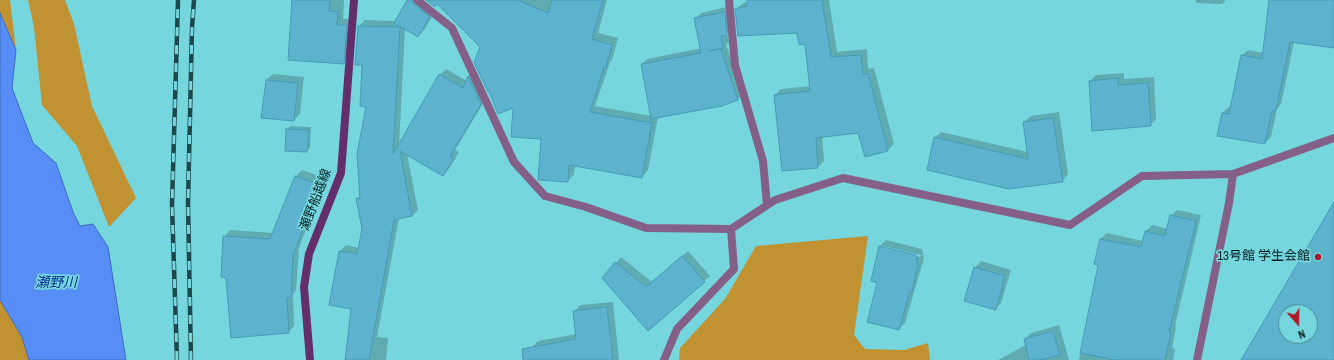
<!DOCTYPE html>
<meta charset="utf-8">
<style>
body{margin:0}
#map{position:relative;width:1334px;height:360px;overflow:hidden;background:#76d6de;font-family:"Archivo Narrow",sans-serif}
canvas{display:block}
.north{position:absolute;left:1278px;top:304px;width:40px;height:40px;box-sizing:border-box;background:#76d6de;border:1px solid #478d92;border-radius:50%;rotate:160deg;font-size:11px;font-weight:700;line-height:16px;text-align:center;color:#001f21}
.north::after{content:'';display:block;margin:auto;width:14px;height:18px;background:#ac182a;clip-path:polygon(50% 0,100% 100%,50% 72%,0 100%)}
</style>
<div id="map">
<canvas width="1334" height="360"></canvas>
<div class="north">N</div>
</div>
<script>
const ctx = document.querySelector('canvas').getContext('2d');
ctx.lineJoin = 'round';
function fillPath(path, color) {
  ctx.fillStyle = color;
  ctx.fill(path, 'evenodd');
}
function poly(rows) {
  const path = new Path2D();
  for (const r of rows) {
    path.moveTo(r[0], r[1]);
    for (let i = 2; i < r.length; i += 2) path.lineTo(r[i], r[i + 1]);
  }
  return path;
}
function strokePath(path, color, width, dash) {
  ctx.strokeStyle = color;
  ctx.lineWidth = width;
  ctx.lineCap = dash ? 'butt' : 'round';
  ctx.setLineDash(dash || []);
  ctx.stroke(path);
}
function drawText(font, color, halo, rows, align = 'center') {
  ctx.font = font + ' "Archivo Narrow","Noto Sans JP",sans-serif';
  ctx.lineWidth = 3.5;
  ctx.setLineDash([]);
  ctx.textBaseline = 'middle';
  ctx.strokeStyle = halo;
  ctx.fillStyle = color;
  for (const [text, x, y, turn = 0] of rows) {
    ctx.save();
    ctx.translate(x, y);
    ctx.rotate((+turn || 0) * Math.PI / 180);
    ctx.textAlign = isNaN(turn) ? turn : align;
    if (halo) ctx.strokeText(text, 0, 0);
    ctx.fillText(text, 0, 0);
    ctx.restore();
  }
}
fillPath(poly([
 [0,0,10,0,16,50,0,13],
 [28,0,65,0,74,24,92,106,136,198,109,227,77,146,42,105,34,27],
 [868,236,854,335,865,349,904,350,928,343,930,360,679,360,680,348,725,299,756,246],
 [0,300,22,337,29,360,0,360]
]), '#c09231');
const water = poly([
 [0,13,16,50,12,88,33,143,56,163,73,212,80,226,93,224,108,247,126,360,29,360,22,337,0,300,0,13]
]);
fillPath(water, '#578df7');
strokePath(water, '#3d6cb7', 1);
fillPath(poly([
 [293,0,344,0,343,19,352,19,349,57,343,63],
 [408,0,423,0,436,10,425,29,418,36,405,29,399,146,440,75,446,69,467,81,469,76,474,71,487,97,455,150,459,152,449,169,443,175,407,154,418,210,412,216,399,218,377,337,388,338,386,360,346,360,352,308,340,251,346,245,359,248,363,229,357,198,360,195,367,106,359,26,365,20,396,21],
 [427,0,607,0,598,33,618,38,612,60,610,62,595,106,651,116,642,64,647,59,702,48,695,19,701,13,730,6,732,29,727,34,729,42,726,44,743,94,737,100,658,117,648,170,642,177,575,165,574,174,568,181,542,138,514,106,489,90,481,47,438,3,435,6],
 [748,0,829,0,837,52,867,49,868,69,874,68,894,144,888,150,859,132,822,136,824,161,818,167,775,95,781,89,811,86,806,43,798,32,736,9,743,3,748,2],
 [1196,0,1226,0,1222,4,1196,3],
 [1270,0,1334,0,1334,47,1294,42,1281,104,1277,109,1271,137,1265,143,1222,113,1229,107,1231,108,1241,56,1248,50,1263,53],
 [1124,73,1124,79,1154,77,1156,119,1150,125,1090,81,1096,75],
 [273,74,304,77,300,114,294,120,266,80],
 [1059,112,1068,174,1062,181,935,138,941,132,1028,152,1024,122,1031,116],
 [290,126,311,127,310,148,307,151,287,129],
 [302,170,325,178,299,248,296,291,293,294,294,326,288,332,224,237,230,230,274,233,296,176],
 [1177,210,1201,215,1175,326,1176,327,1172,348,1175,349,1173,360,1079,360,1100,264,1095,263,1100,239,1107,233,1143,241,1145,232,1152,225,1168,229,1171,216],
 [886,240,922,249,924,258,905,323,899,329,878,282,880,246],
 [883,246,921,255,920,257,883,248],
 [688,251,710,276,648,329,616,263,621,257,652,282],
 [981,261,1011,270,1001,303,995,309,975,268],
 [613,302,619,360,534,360,532,347,538,341,576,334,574,312,580,305],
 [1059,325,1069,360,998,360,1026,345,1025,339,1031,333]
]), '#0003');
const building = poly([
 [292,0,330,0,329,11,338,12,337,25,347,25,344,64,288,60,292,0],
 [407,0,412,0,414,4,430,17,418,37,394,23,407,0],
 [426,0,518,0,548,13,552,0,603,0,592,39,612,45,606,67,604,67,590,112,652,123,642,178,569,165,568,182,538,180,541,139,511,137,513,108,498,114,489,91,488,92,474,62,480,47,437,4,435,7,426,0],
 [747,0,822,0,831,57,861,55,863,75,868,73,888,151,865,157,858,133,816,138,818,168,782,171,774,95,810,91,805,44,799,45,797,33,738,36,735,9,747,6,747,0],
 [1269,0,1334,0,1334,48,1290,42,1276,111,1272,111,1265,144,1217,136,1222,113,1229,114,1241,55,1262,59,1269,0],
 [725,12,727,36,721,36,723,48,709,51,721,49,738,100,722,106,651,119,641,64,701,53,694,18,725,12],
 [358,26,400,27,393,154,439,74,463,88,468,76,481,104,450,156,454,158,443,176,400,151,412,216,394,220,369,360,345,360,351,309,329,305,339,251,357,254,362,229,356,198,360,199,357,154,366,107,360,106,362,65,355,65,358,26],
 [1118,78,1118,85,1148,83,1151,126,1092,131,1089,81,1118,78],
 [266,80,298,83,294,121,261,118,266,80],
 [1053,118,1063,182,1009,189,927,170,934,137,1028,159,1023,122,1053,118],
 [286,129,309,130,307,152,285,151,286,129],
 [295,176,320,185,293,255,291,298,287,298,289,333,231,338,226,278,221,277,223,236,270,239,295,176],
 [1334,202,1334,360,1241,360,1334,202],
 [1286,312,1310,312,1310,336,1286,336,1286,312],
 [1170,215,1196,221,1169,332,1171,333,1165,360,1115,360,1080,353,1098,265,1094,264,1100,239,1141,247,1145,231,1165,236,1170,215],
 [879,246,916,255,918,265,912,291,910,291,899,330,867,322,877,283,871,281,879,246],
 [682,256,705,282,648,331,602,278,615,262,646,287,682,256],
 [974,267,1005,276,996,310,964,301,974,267],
 [607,307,613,360,523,360,522,349,576,339,573,311,607,307],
 [1053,331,1060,355,1040,360,1029,360,1024,339,1053,331]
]);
fillPath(building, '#5db2ce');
strokePath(building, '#459bb6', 1);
strokePath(poly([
 [417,0,452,28,514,162,545,196,586,207,646,228,731,229,775,200,843,178,1070,225,1142,176,1233,174,1334,138],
 [729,0,735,65,763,161,767,205],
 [664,360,677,329,734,269,731,229],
 [1197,360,1229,203,1233,174]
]), '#846089', 8);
strokePath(poly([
 [310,360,304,287,309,254,341,173,354,0]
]), '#632e6b', 8);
const rail = poly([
 [177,360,172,205,178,0],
 [191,360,188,203,192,28,194,0]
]);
strokePath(rail, '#1b484c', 4.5);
strokePath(rail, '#76d6de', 3, [9]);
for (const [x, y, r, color] of [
 [1318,257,4,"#ac182a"]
]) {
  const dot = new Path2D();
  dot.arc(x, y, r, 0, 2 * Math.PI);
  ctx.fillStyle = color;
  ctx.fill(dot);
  strokePath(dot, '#76d6de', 1.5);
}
drawText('13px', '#001f21', '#76d6de', [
 ["瀬野船越線",316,200,-69]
]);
drawText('13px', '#001f21', '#76d6de', [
 ["13号館 学生会館",1310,257]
], 'right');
drawText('italic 14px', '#04328d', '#76d6de', [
 ["瀬野川",56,283]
]);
</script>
